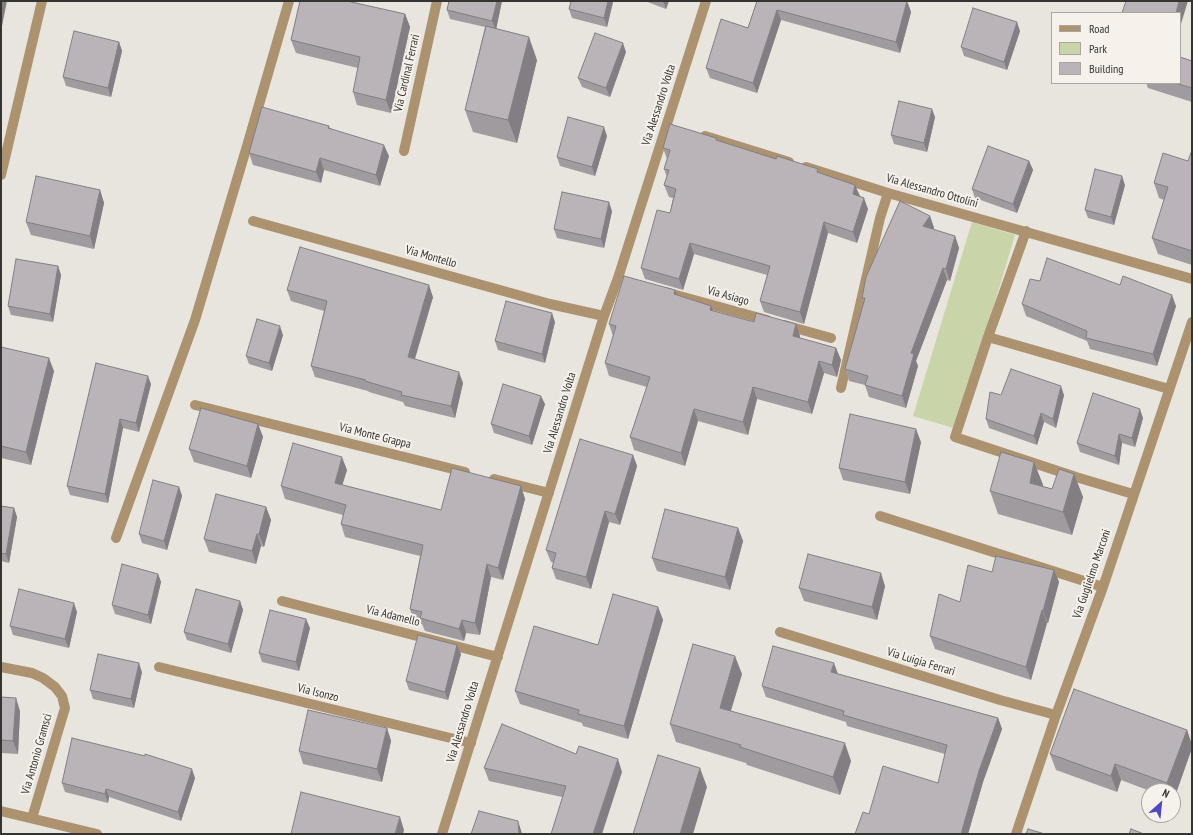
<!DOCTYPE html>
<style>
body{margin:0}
#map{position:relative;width:1193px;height:835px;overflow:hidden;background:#e8e5de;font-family:"PT Sans Narrow",sans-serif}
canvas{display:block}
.frame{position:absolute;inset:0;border:2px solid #353431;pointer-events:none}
.legend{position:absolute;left:1051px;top:12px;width:130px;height:72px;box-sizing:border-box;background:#f6f2eb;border:1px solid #a9a6a1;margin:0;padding:5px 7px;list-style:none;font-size:12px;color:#353431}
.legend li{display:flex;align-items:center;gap:8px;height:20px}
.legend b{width:20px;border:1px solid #a9a6a1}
.north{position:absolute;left:1141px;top:783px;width:40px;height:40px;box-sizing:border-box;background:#f6f2eb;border:1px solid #a9a6a1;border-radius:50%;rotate:27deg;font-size:11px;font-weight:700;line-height:16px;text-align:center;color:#353431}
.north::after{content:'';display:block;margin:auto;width:14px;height:18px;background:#4e4ac1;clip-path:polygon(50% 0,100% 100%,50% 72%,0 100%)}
</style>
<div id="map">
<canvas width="1193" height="835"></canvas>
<div class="frame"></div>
<ul class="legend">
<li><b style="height:5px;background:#ac926e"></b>Road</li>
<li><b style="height:11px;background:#c9d5a9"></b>Park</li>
<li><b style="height:11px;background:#bab4b9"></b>Building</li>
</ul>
<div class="north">N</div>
</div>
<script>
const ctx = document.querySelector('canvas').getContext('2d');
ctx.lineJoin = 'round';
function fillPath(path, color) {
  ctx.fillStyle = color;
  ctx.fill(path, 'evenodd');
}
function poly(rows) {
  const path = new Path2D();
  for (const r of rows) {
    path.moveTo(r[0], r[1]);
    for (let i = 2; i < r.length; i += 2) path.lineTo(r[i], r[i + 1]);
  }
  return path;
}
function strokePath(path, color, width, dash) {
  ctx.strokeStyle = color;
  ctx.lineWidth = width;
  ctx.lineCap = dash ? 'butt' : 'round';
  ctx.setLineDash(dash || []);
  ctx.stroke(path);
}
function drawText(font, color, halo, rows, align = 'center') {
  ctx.font = font + ' "PT Sans Narrow",sans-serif';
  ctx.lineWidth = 4;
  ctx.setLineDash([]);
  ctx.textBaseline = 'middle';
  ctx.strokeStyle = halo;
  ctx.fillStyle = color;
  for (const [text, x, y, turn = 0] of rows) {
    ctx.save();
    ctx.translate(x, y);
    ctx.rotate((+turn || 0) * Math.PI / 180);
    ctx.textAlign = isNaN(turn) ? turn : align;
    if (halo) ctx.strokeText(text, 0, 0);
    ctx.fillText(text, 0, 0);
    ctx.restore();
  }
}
fillPath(poly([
 [972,222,1015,235,957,429,913,416]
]), '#c9d5a9');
strokePath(poly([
 [116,538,195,320,247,146,289,1]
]), '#ac926e', 10);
strokePath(poly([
 [705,136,789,162],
 [404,151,437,1],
 [806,167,888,193,1192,279],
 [1,175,42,1],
 [253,221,550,304,604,316],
 [1026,231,988,337,955,437,1076,477,1133,494],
 [665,292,767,320],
 [784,325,831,338],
 [988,337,1169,389],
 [841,388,880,218,888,193],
 [195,405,465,472],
 [494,479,549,493],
 [880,516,1103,587],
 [282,601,498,657],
 [780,632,1000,700,1056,715],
 [1,667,32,673,43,678,55,687,62,696,65,708,32,818],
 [159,667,471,743],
 [1,811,97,834],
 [442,834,604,316,618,278,706,1],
 [1016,834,1056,715,1103,587,1192,322]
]), '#ac926e', 10);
fillPath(poly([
 [300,1,354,1,354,3,405,14,410,27,391,113,357,105,353,92,358,68,296,53,291,40],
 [449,1,502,1,496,29,537,60,517,143,473,132,465,110,485,27,450,19,447,10],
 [645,1,669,1,666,9],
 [757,1,907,1,911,12,900,53,781,20,757,93,710,78,706,68,748,28],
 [613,2,607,27,572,18,569,9],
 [1020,31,1007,70,964,56,961,47],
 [119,42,122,51,111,97,66,86,63,77],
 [626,52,610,97,582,87,578,78],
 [1192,61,1192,102,1148,88,1146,83,1180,83],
 [935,117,927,152,894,144,891,135],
 [329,126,330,128,389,156,380,186,324,170,321,183,253,165,249,153],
 [607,136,595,176,560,166,557,157],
 [716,138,717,140,776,159,818,169,819,173,859,197,868,209,857,243,828,233,804,324,764,312,760,301,767,275,694,254,683,290,645,279,641,268,670,213,673,198,669,197,664,185,667,177,664,169,667,159,663,148],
 [1192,150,1192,265,1158,254,1152,238,1164,200,1159,198,1154,183,1188,161],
 [1029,161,1033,170,1017,213,975,198,972,189],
 [1125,185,1114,225,1088,218,1085,210],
 [100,190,104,203,94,249,31,235,26,222],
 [612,211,604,248,557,238,554,229],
 [930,216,934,228,933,230,955,236,959,248,950,281,947,280,916,361,918,366,906,408,869,397,865,385,849,381,845,369,863,303,862,298],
 [58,266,61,275,53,322,11,315,8,306],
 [287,290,433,297,415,359,463,383,455,418,405,406,403,402,369,392,368,391,315,377,311,366,324,311,291,301],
 [675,290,677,295,713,311,800,336,800,338,836,348,841,360,837,377,824,373,812,414,757,399,748,435,698,421,685,466,634,450,630,437,647,387,609,376,605,363,613,336,609,324],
 [1022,304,1176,306,1157,366,1090,349,1087,341,1026,316],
 [555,322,545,363,498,350,495,341],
 [283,335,272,371,249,364,246,356],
 [1,347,54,371,31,465,1,458],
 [96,363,151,384,139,432,123,428,108,503,70,495,67,486],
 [1001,395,1064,395,1056,428,1044,422,1037,445,989,428,986,419],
 [545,404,532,445,494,433,491,424],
 [1143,418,1135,447,1122,443,1119,465,1080,452,1077,443],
 [258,424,263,437,251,478,194,462,189,449],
 [921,442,910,494,843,480,839,468],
 [633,455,637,466,620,525,609,522,591,589,556,579,552,568,554,563,551,562,546,550],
 [1034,462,1043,485,1042,486,1052,489,1074,474,1083,497,1072,535,998,514,990,491],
 [347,470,342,485,441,510,521,486,525,499,503,580,491,577,480,635,466,633,464,641,425,631,422,624,414,622,410,609,420,556,345,537,341,524,343,515,285,499,281,486],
 [179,487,182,496,167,550,142,543,139,534],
 [1,506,14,508,17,517,9,563,1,561],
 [266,507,271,520,264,547,261,546,256,564,209,552,204,539],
 [738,528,743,541,730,590,657,571,652,558],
 [1054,570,1059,582,1048,623,1047,623,1031,680,935,649,930,636,960,602,992,572],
 [158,574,161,582,151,624,115,614,112,605],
 [885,586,877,620,804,601,799,588],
 [240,601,243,610,231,653,187,640,184,632],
 [658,607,663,620,628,739,583,726,582,723,520,704,515,691,598,645],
 [77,612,69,648,13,635,10,626],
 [310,628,299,671,262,662,259,653],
 [461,654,448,700,409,690,406,681],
 [142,672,134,708,93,699,90,690],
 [742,674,731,711,851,761,840,795,747,765,746,763,676,742,670,724],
 [838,674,998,718,1002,729,983,782,968,834,855,834,869,814,938,783,945,754,847,726,846,722,766,697,762,686],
 [1,697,20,711,18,754,1,753],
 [387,728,391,741,382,782,303,764,299,751],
 [1187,730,1192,745,1192,748,1174,799,1173,799,1173,791,1150,791,1121,780,1117,792,1056,770,1050,754],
 [576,754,622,772,562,797,489,781,484,768],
 [195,778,181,821,109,797,108,803,65,792,62,783]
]), '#a09b9f');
fillPath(poly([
 [1,1,7,1,2,26,1,24],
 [497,1,502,1,496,30,492,21],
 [608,1,613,1,613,2,607,27,604,18],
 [663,1,669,1,666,9],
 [907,1,911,12,900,53,896,42],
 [1179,1,1188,1,1180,27,1180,13,1176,13],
 [777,10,781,20,757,93,753,83],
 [405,14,410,27,391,113,386,100],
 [1017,22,1020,31,1007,70,1004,62],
 [529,37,537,60,517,143,508,120],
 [119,42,122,51,111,97,108,88],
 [623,43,626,52,610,97,606,88],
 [932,109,935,117,927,152,924,143],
 [604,127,607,136,595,176,592,167],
 [384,145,389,156,380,186,376,175],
 [320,158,324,170,321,183,316,172],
 [1029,161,1033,170,1017,213,1013,204],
 [1122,176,1125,185,1114,225,1111,217],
 [855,185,860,196,857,205,853,194],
 [100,190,104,203,94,249,90,236],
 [864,198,868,209,857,243,853,232],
 [609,202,612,211,604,248,601,239],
 [930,216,934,228,927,238,923,226],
 [824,222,828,233,804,324,800,312],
 [955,236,959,248,950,281,946,269],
 [690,243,694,254,683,290,679,279],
 [58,266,61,275,53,322,50,314],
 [943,268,947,280,916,361,918,366,906,408,902,396,911,353],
 [429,285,433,297,412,368,408,357],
 [675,290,680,302,674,294],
 [1172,295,1176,306,1157,366,1153,354],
 [711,306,716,318,710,310],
 [552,313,555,322,545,363,542,354],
 [796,324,800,336,797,348,793,336],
 [280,326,283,335,272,371,269,363],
 [836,348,841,360,837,377,832,365],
 [49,358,54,371,31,465,26,452],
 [819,361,824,373,812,414,808,402],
 [459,372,463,383,455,418,451,406],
 [148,376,151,384,139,432,136,423],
 [1061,386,1064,395,1056,428,1053,419],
 [753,387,757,399,748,435,743,422],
 [541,396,545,404,532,445,529,436],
 [694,409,698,421,685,466,681,453],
 [1140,409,1143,418,1135,447,1132,438],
 [1041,413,1044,422,1037,445,1034,436],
 [120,419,123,428,108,503,105,494],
 [258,424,263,437,251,478,247,466],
 [916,429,921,442,910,494,905,482],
 [1119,434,1122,443,1119,465,1115,456],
 [633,455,637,466,620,525,615,514],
 [342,457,347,470,339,496,335,483],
 [1034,462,1043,485,1038,505,1030,483],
 [1074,474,1083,497,1072,535,1063,512],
 [521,486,525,499,503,580,498,568],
 [179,487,182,496,167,550,164,541],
 [266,507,271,520,264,547,259,534],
 [14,508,17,517,9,563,6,554],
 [605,511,609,522,591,589,586,577],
 [738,528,743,541,730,590,725,577],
 [257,534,261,546,256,564,252,551],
 [487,564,491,577,480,635,475,623],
 [1054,570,1059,582,1048,623,1043,611],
 [881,573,885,586,877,620,872,607],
 [158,574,161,582,151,624,148,615],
 [240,601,243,610,231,653,228,644],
 [74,603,77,612,69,648,65,639],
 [658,607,663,620,628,739,624,726],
 [1042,610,1047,623,1031,680,1026,667],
 [306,619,310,628,299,671,296,662],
 [462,620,466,633,464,641,459,629],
 [457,645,461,654,448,700,445,692],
 [735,656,742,674,726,726,720,708],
 [139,663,142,672,134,708,131,699],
 [834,663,838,674,831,672],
 [16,698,20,711,18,754,13,741],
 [998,718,1002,729,983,782,968,834,961,834,979,771],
 [387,728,391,741,382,782,377,769],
 [1187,730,1192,745,1192,748,1174,799,1173,791,1170,791,1167,783],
 [845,743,851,761,840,795,833,777],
 [618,759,622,772,602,834,593,834],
 [1115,764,1121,780,1117,792,1111,776],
 [700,768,707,787,693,834,680,834],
 [192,769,195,778,181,821,178,812],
 [106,789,109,797,108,803,105,794],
 [400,817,404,830,403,834,395,834],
 [518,821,521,830,522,834,519,834]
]), '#827e82');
const building = poly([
 [300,1,347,1,405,14,386,100,353,92,360,57,291,40,300,1],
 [449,1,497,1,492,21,447,10,449,1],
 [571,1,608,1,604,18,569,9,571,1],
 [757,1,907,1,896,42,777,10,753,83,706,68,721,19,748,28,757,1],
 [1126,1,1179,1,1176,13,1122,13,1126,1],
 [973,8,1017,22,1004,62,961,47,973,8],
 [486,26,529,37,508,120,465,110,486,26],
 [74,31,119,42,108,88,63,77,74,31],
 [595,33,623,43,606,88,578,78,595,33],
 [1180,57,1192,61,1192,88,1175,83,1180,83,1180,57],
 [899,101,932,109,924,143,891,135,899,101],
 [262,107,329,126,328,128,384,145,376,175,320,158,316,172,249,153,262,107],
 [568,117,604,127,592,167,557,157,568,117],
 [670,124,716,138,716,140,776,159,777,156,818,169,817,172,855,185,853,194,864,198,853,232,824,222,800,312,760,301,770,266,690,243,679,279,641,268,657,210,670,213,676,189,664,185,669,170,664,169,670,150,663,148,670,124],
 [988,146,1029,161,1013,204,972,189,988,146],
 [1192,150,1192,251,1152,238,1168,187,1154,183,1163,153,1188,161,1192,150],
 [1095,169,1122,176,1111,217,1085,210,1095,169],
 [36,176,100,190,90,236,26,222,36,176],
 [562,192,609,202,601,239,554,229,562,192],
 [900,201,930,216,923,226,955,236,946,269,943,268,911,353,914,354,902,396,865,385,868,376,845,369,865,298,862,298,866,277,900,201],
 [300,247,429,285,408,357,459,372,451,406,401,395,402,392,365,381,366,380,311,366,327,301,287,290,300,247],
 [1047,258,1120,285,1123,276,1172,295,1153,354,1086,338,1087,331,1022,304,1030,279,1040,281,1047,258],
 [16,259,58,266,50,314,8,306,16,259],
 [624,276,675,290,674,294,711,306,710,310,754,322,756,313,796,324,793,336,836,348,832,365,819,361,808,402,753,387,743,422,694,409,681,453,630,437,650,377,605,363,616,326,609,324,624,276],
 [506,301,552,313,542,354,495,341,506,301],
 [257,319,280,326,269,363,246,356,257,319],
 [1,347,49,358,26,452,1,446,1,347],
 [96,363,148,376,136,423,120,419,105,494,67,486,96,363],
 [1011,369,1061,386,1053,419,1041,413,1034,436,986,419,990,392,1001,395,1011,369],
 [503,384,541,396,529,436,491,424,503,384],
 [1093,393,1140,409,1132,438,1119,434,1115,456,1077,443,1093,393],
 [201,408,258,424,247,466,189,449,201,408],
 [850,414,916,429,905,482,839,468,850,414],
 [580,439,633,455,615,514,605,511,586,577,552,568,556,553,546,550,580,439],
 [293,443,342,457,335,483,441,510,452,468,521,486,498,568,487,564,475,623,462,620,459,629,420,618,422,612,410,609,423,545,341,524,346,505,281,486,293,443],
 [1001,452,1034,462,1030,483,1052,489,1059,469,1074,474,1063,512,990,491,1001,452],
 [153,480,179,487,164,541,139,534,153,480],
 [216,494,266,507,259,534,257,534,252,551,204,539,216,494],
 [1,506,14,508,6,554,1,553,1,506],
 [665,509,738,528,725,577,652,558,665,509],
 [808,554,881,573,872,607,799,588,808,554],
 [996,556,1054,570,1043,611,1042,610,1026,667,930,636,939,594,960,602,968,565,992,572,996,556],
 [122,564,158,574,148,615,112,605,122,564],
 [19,589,74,603,65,639,10,626,19,589],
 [196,589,240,601,228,644,184,632,196,589],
 [613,594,658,607,624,726,578,714,579,710,515,691,534,626,598,645,613,594],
 [270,610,306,619,296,662,259,653,270,610],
 [418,635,457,645,445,692,406,681,418,635],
 [693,644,735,656,720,708,845,743,833,777,740,747,741,745,670,724,693,644],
 [773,646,834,663,831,672,998,718,979,771,961,834,855,834,863,812,869,814,883,766,938,783,947,745,843,715,844,711,762,686,773,646],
 [98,654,139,663,131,699,90,690,98,654],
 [1074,689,1187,730,1167,783,1115,764,1111,776,1050,754,1074,689],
 [1,697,16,698,13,741,1,740,1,697],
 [308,710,387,728,377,769,299,751,308,710],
 [502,724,576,754,579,746,618,759,593,834,551,834,566,786,484,768,502,724],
 [72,738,145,756,145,754,192,769,178,812,106,789,105,794,62,783,72,738],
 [658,755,700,768,680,834,633,834,658,755],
 [301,792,400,817,395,834,291,834,301,792],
 [479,811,518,821,519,834,471,834,479,811],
 [1028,829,1045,834,1026,834,1028,829],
 [1131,829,1144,834,1129,834,1131,829]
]);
fillPath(building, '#bab4b9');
strokePath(building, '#827e82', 1);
drawText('12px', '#353431', '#f6f2eb', [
 ["Via Cardinal Ferrari",407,73,-77],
 ["Via Alessandro Volta",659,105,-72],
 ["Via Alessandro Ottolini",932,191,16],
 ["Via Montello",431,257,16],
 ["Via Asiago",728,296,16],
 ["Via Alessandro Volta",560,413,-73],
 ["Via Monte Grappa",375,436,14],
 ["Via Guglielmo Marconi",1092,574,-71],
 ["Via Adamello",393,616,14],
 ["Via Luigia Ferrari",921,662,17],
 ["Via Isonzo",318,693,14],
 ["Via Alessandro Volta",463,722,-73],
 ["Via Antonio Gramsci",37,754,-74]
]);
</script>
